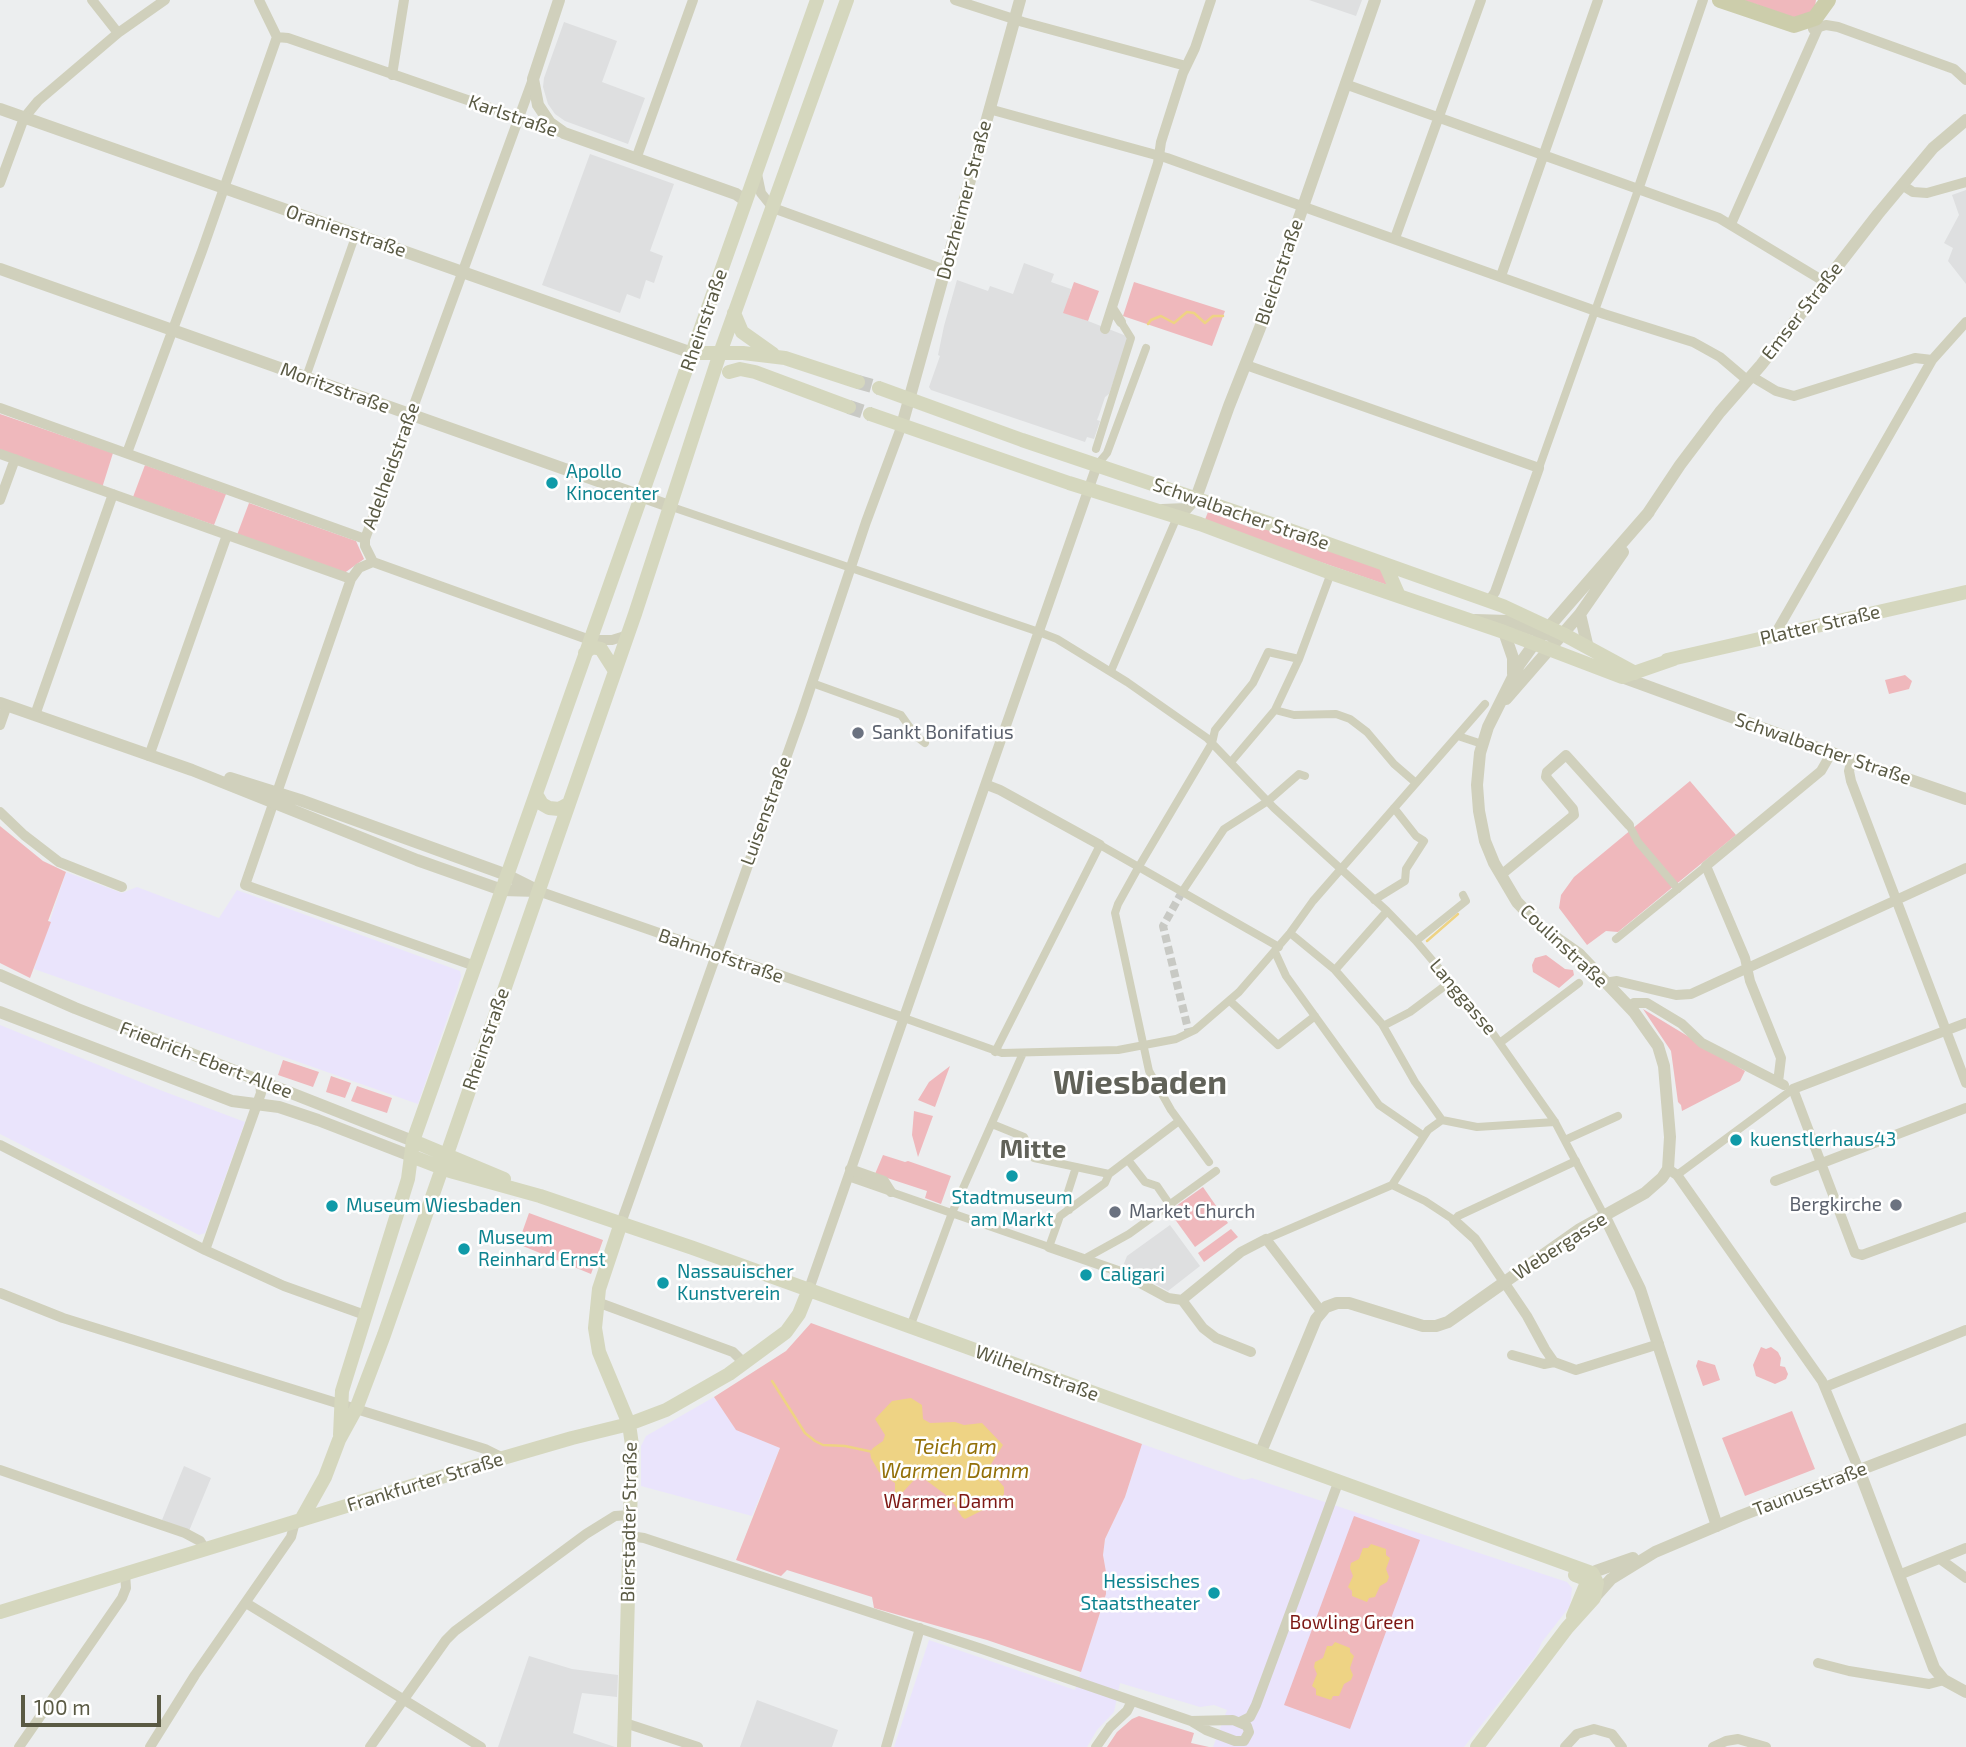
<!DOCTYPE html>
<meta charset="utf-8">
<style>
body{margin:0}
#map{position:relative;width:1966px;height:1747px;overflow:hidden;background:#eceeef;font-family:"Exo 2",sans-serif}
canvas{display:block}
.scale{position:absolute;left:21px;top:1695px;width:140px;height:32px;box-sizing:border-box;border:4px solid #5a5a44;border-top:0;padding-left:9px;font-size:21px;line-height:24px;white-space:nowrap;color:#5a5a44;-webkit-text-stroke:5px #fff;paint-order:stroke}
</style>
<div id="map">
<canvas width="1966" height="1747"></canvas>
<div class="scale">100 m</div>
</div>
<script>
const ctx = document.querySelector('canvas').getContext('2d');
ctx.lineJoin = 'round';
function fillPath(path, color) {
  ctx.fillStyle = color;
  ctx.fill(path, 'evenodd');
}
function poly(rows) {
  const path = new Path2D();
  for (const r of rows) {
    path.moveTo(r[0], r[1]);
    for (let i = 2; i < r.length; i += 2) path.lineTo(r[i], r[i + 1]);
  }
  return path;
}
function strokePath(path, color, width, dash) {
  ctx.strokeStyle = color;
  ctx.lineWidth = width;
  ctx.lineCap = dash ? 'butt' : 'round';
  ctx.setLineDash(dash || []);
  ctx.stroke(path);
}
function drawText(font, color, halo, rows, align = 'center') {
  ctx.font = font + ' "Exo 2",sans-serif';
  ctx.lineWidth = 5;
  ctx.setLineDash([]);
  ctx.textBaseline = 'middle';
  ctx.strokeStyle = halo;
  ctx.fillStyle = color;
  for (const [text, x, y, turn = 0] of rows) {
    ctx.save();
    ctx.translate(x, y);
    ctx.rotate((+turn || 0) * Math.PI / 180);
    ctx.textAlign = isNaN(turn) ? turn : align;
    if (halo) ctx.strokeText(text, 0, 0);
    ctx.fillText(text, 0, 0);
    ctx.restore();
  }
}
fillPath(poly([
 [66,872,122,893,137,887,219,918,237,890,460,971,461,976,458,987,418,1104,34,969],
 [0,1025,160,1090,245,1122,205,1233,199,1235,0,1134],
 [714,1397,736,1429,780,1448,752,1516,641,1486,641,1446,646,1436],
 [1142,1444,1244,1480,1252,1478,1567,1582,1572,1588,1570,1606,1542,1642,1535,1657,1464,1747,1213,1747,1227,1710,1214,1705,1200,1707,1120,1683,1114,1712,1097,1730,1087,1747,894,1747,929,1640,1075,1690,1106,1594,1106,1572,1103,1555,1105,1539,1125,1497]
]), '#eae4fc');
fillPath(poly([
 [1309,0,1362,0,1356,16],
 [564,22,617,41,602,82,645,98,628,144,565,121,555,114,548,104,543,87,544,78],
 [590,154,674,184,650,251,663,256,654,283,646,280,640,299,627,294,620,313,542,285],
 [1966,190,1966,284,1948,261,1953,248,1944,243,1959,215,1952,195],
 [1024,263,1054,274,1051,282,1071,289,1065,312,1129,337,1109,394,1105,397,1099,415,1097,420,1100,421,1094,439,1087,437,1085,442,931,390,929,387,940,356,938,355,944,326,957,280,988,291,990,286,1013,294],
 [1170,1225,1200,1266,1168,1291,1123,1266,1127,1256],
 [184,1466,211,1478,189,1531,162,1520],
 [529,1656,572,1669,618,1675,617,1697,582,1693,573,1733,615,1747,498,1747],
 [757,1700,838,1730,832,1747,740,1747]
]), '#dedfe0');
fillPath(poly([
 [1743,0,1816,0,1815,7,1802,20],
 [1074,282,1099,291,1088,321,1063,313],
 [1134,282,1225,311,1212,346,1123,316],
 [0,414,113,453,102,488,0,452],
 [145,465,226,494,214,525,133,497],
 [249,503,356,541,364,559,343,574,237,535],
 [1208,512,1252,528,1277,531,1398,574,1393,587,1204,522],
 [1905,675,1912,681,1909,689,1889,694,1885,680],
 [1690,781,1736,835,1618,932,1606,931,1587,945,1559,908,1561,895,1574,877],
 [0,826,43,861,66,872,48,921,51,922,30,978,0,963],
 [1546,955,1565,969,1573,970,1574,975,1559,988,1533,972,1532,965,1535,958],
 [1643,1009,1745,1071,1740,1081,1682,1111,1681,1105,1678,1102,1671,1051],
 [283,1060,319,1072,313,1087,278,1075],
 [950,1066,935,1107,918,1100,929,1082],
 [331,1076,351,1083,345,1098,326,1092],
 [357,1086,392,1098,387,1113,351,1101],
 [914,1111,933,1116,918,1157,912,1135],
 [883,1155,905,1162,908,1161,951,1176,941,1204,925,1198,927,1191,875,1174],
 [1203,1187,1228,1223,1195,1247,1169,1211],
 [529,1213,603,1240,591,1274,518,1244],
 [1231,1229,1238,1237,1204,1262,1198,1253],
 [811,1323,1142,1444,1125,1497,1105,1539,1103,1555,1106,1572,1106,1594,1081,1672,987,1640,874,1608,872,1597,787,1570,781,1576,736,1560,780,1448,736,1430,714,1397,786,1351],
 [1761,1347,1766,1349,1771,1347,1778,1352,1781,1358,1780,1366,1785,1367,1788,1374,1786,1379,1775,1384,1756,1376,1753,1365],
 [1698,1360,1715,1365,1720,1380,1703,1386,1696,1366],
 [1792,1411,1815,1469,1745,1496,1722,1438],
 [1354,1516,1420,1540,1350,1729,1284,1705],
 [1139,1716,1194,1733,1191,1743,1209,1747,1107,1747,1117,1732,1132,1719]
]), '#efb8bc');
fillPath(poly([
 [911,1398,922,1405,923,1419,930,1423,955,1422,964,1425,982,1423,1003,1445,991,1464,992,1473,1004,1487,1004,1494,999,1502,965,1519,962,1517,950,1498,923,1478,915,1479,903,1492,895,1493,895,1483,879,1472,871,1458,870,1452,873,1448,883,1441,885,1435,875,1419,892,1401],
 [1371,1544,1386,1549,1386,1555,1390,1558,1386,1569,1389,1577,1387,1582,1380,1586,1375,1597,1369,1598,1367,1602,1352,1596,1352,1591,1348,1587,1353,1576,1350,1568,1351,1563,1359,1559,1363,1548,1368,1548],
 [1335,1642,1350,1648,1350,1652,1354,1656,1350,1668,1353,1675,1351,1680,1344,1684,1339,1696,1333,1696,1331,1700,1316,1695,1316,1689,1312,1686,1317,1674,1314,1667,1315,1662,1323,1658,1327,1646,1332,1646]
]), '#eed384');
strokePath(poly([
 [1148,324,1151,320,1161,316,1174,323,1187,312,1194,313,1205,323,1213,316,1223,316],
 [1427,941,1458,914],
 [772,1381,805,1433,815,1441,823,1445,845,1446,873,1452]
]), '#eed384', 2.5);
strokePath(poly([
 [1182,892,1163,926,1189,1033]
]), '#c8c9c4', 8, [8, 4]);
strokePath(poly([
 [858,382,879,388],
 [849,407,870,414]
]), '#c8c9c4', 14, [14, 7]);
strokePath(poly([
 [306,377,356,234],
 [1096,449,1131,338,1121,322],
 [1097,465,1107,453,1146,348],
 [1539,468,1638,190],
 [669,506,1039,632,1057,639,1127,682,1207,738,1274,808,1387,911,1416,941,1487,1025,1555,1122,1604,1215],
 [1111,671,1177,517],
 [812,683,901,715,916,736,925,743],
 [1275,710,1294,715,1336,714,1350,719,1367,732,1394,764,1416,783],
 [1458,736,1482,744],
 [1231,762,1275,710,1299,659,1331,573],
 [1629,825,1638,842,1678,889],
 [1182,892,1224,829,1268,801,1299,774,1305,776],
 [1374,900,1405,881,1406,869,1424,841,1416,836,1394,808],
 [1290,933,1335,970,1382,1024,1415,1082,1442,1120],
 [1616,939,1706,866],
 [1416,941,1466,901,1463,895],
 [1275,952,1286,976,1379,1105,1424,1136],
 [1335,970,1387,911],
 [1230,1001,1278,1045,1315,1016],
 [904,1018,1002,1053,1118,1050,1176,1039,1195,1030,1239,992,1290,933,1313,901,1485,704],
 [1383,1026,1410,1012,1450,982],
 [1501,1042,1579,983],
 [995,1052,1100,845,1279,947],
 [992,1124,1024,1137,1034,1158,1109,1174],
 [1565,1140,1618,1116],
 [1128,1160,1145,1182,1157,1186,1170,1205],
 [1209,1162,1171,1110,1149,1071,1115,913,1118,904,1138,868,1212,743,1215,730,1253,683,1268,652,1299,659],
 [1677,1175,1793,1089],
 [848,1177,1049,1247,1060,1216,1105,1183,1109,1174,1179,1121],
 [1392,1185,1425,1201,1454,1220,1458,1216,1576,1161],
 [1069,1210,1067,1195,1076,1167],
 [1266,1239,1392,1185,1428,1130,1442,1120,1477,1127,1555,1122],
 [1084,1259,1129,1234,1216,1171],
 [910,1327,952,1213,1023,1053]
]), '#d0d0bc', 8);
strokePath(poly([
 [92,0,118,33],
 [259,0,277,37],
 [955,0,1023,22,1186,66],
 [1813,29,1826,25,1838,27,1954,69,1966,80],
 [277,37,288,38,560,132],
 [392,75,404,0],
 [1345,84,1719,218,1825,282],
 [989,109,1167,158,1604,314,1693,342,1720,357,1747,380],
 [636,159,693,0],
 [757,174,761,193,773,208,945,270],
 [0,183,24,118,38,101,118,33,165,0],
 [1902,185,1913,192,1927,193,1966,182],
 [1638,190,1703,0],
 [1731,224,1818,28],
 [1395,238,1481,0],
 [1501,276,1598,0],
 [1112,308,1121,322],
 [1105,329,1158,163,1161,142,1183,73,1195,48,1211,0],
 [1246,365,1539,468,1495,592,1489,601],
 [1751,376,1776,391,1794,396,1915,358,1932,360],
 [0,408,365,539],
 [127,453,202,251,277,37],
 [0,454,351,579],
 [0,500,15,459],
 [373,562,359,568,351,579,245,885,475,966],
 [373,562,365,546,365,539,533,79],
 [373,562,590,640,612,640,628,635],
 [1774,636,1932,360,1966,322],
 [35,715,113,494],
 [0,725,7,705],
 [149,756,227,535],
 [1852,759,1849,771,1851,781,1966,1083],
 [987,785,1000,790,1100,845],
 [0,812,24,835,59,862,122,887],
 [1501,875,1574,815,1573,809,1546,777,1547,772,1566,755,1629,825],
 [538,891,904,1018],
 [1605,983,1617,981,1676,995,1691,994,1966,868],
 [1629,1007,1634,1003,1647,1003,1682,1024,1702,1043,1784,1085],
 [1778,1082,1781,1058,1750,981,1745,958,1706,866,1821,771,1832,752],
 [1793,1089,1855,1253,1862,1255,1966,1217],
 [1793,1089,1966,1023],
 [0,1145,205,1250,284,1286,365,1315],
 [850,1169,884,1181,891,1192],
 [1668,1169,1677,1175,1822,1381,1859,1470],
 [1775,1181,1966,1108],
 [1454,1220,1475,1239,1527,1316,1545,1349,1554,1362],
 [621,1223,802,713,866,522,902,425],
 [1049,1247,1118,1271,1168,1298,1182,1300],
 [205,1250,261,1093,260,1081],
 [809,1289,1097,465],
 [0,1293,63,1318,485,1449,503,1458],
 [1182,1300,1241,1252,1266,1239,1321,1311],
 [1182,1300,1203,1328,1216,1338,1251,1352],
 [597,1302,733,1352,744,1363],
 [1512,1355,1544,1364,1554,1362,1576,1370,1659,1344],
 [1825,1387,1966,1330],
 [0,1470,185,1533,200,1541,205,1549],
 [630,1536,644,1538,982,1649,1191,1721,1206,1730,1235,1741,1244,1741,1249,1732,1247,1726,1233,1720,1191,1721],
 [1940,1559,1966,1578],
 [1899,1575,1966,1548],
 [246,1603,481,1747],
 [1818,1663,1849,1671,1929,1684,1944,1680],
 [1240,1722,1250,1717,1256,1705,1338,1483],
 [625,1723,698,1747],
 [19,1747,122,1598,126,1588,125,1573],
 [150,1747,195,1675,291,1537,295,1522],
 [370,1747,446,1640,455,1631,586,1534,615,1516,630,1515],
 [886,1747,920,1628],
 [1096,1747,1110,1727,1127,1711,1132,1701],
 [1565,1747,1577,1734,1594,1729,1612,1734,1622,1747],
 [1713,1747,1726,1741,1738,1739,1766,1747]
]), '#d0d0bc', 10);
strokePath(poly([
 [559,0,533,79,538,105,550,123,564,133,736,194,746,201],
 [0,109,692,353],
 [0,269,669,506],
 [902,425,1020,0],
 [1162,510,1186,509,1196,498,1229,406,1267,310,1375,0],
 [1646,516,1680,465,1720,412,1761,365,1878,214,1933,148,1966,120],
 [1580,614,1588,648],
 [1475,620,1508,621,1549,635],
 [1504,632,1513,658,1513,674],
 [1622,677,1803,743,1966,799],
 [1506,699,1580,614,1623,552],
 [0,703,192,770,417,860,502,890,538,891],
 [230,778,300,800,507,875,535,889],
 [0,975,75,1008,413,1141],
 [0,1012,232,1101,279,1107,318,1120,411,1156],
 [1604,1215,1640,1289,1717,1526],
 [1260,1454,1316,1319,1326,1307,1337,1303,1349,1303,1423,1326,1436,1326,1448,1322,1580,1229,1645,1193,1662,1178,1668,1169,1670,1137,1664,1066,1658,1046,1634,1012,1579,954,1542,928,1517,902,1494,863,1485,841,1479,811,1477,785,1480,753,1488,727,1519,665,1534,644,1649,512],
 [1859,1470,1934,1668,1944,1680,1966,1692],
 [1588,1580,1596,1571,1633,1558],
 [1594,1598,1611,1579,1655,1552,1740,1516,1966,1429]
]), '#d0d0bc', 12);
strokePath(poly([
 [734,313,742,332,773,354],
 [692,353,743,353,785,358,858,382],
 [729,372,740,369,755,372,849,407],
 [879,388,1022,440,1289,530,1503,606,1563,634,1635,673],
 [870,414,1069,483,1200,524,1331,573,1504,632,1622,677,1674,659],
 [1385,564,1399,596],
 [585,653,592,647,601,649,615,671],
 [1667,660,1966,592],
 [536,794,542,804,549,808,559,809,568,804],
 [413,1141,504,1179],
 [411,1156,450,1171,540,1196,693,1248,1592,1573,1597,1583,1594,1598,1567,1628,1477,1747],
 [621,1223,599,1289,595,1328,599,1352,629,1424,632,1445,624,1747],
 [340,1435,342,1391,408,1179,413,1141,817,0],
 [301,1520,325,1477,339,1440,356,1409,384,1335,635,614,720,353,847,0],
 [0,1612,503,1458,572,1438,629,1424,666,1410,729,1374,786,1332,799,1314,809,1289],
 [1573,1616,1588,1580,1575,1575]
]), '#d5d7be', 14);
strokePath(poly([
 [1720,0,1794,25,1815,18,1828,0]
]), '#cccdab', 16);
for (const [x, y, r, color] of [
 [552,483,7,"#0f9aa8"],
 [858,733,7,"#6b7280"],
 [1736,1140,7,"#0f9aa8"],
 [1012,1176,7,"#0f9aa8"],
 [1896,1205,7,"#6b7280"],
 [332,1206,7,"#0f9aa8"],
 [1115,1212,7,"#6b7280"],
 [464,1249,7,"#0f9aa8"],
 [1086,1275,7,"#0f9aa8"],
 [663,1283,7,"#0f9aa8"],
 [1214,1593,7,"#0f9aa8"]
]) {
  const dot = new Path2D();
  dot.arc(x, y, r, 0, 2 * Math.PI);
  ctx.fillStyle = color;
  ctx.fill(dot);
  strokePath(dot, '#fff', 2.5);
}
drawText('19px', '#5a5a44', '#fff', [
 ["Karlstraße",513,116,19],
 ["Dotzheimer Straße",964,200,-75],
 ["Oranienstraße",346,231,19],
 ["Bleichstraße",1279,272,-71],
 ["Emser Straße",1802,311,-52],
 ["Rheinstraße",704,320,-71],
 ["Moritzstraße",335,388,20],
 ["Adelheidstraße",391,466,-70],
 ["Schwalbacher Straße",1241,514,19],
 ["Platter Straße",1820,625,-13],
 ["Schwalbacher Straße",1823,749,19],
 ["Luisenstraße",766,811,-70],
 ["Coulinstraße",1564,946,43],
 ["Bahnhofstraße",721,956,19],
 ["Langgasse",1463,997,50],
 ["Rheinstraße",486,1039,-71],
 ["Friedrich-Ebert-Allee",206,1060,21],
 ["Webergasse",1560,1246,-33],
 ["Wilhelmstraße",1037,1373,20],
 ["Frankfurter Straße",425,1482,-17],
 ["Taunusstraße",1810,1489,-21],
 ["Bierstadter Straße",629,1522,-89]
]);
drawText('19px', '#0d838f', '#fff', [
 ["Apollo",566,472],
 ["Kinocenter",566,494],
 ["kuenstlerhaus43",1750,1140],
 ["Stadtmuseum",1012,1198,"center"],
 ["am Markt",1012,1220,"center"],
 ["Museum Wiesbaden",346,1206],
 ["Museum",478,1238],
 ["Reinhard Ernst",478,1260],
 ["Nassauischer",677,1272],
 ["Kunstverein",677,1294],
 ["Caligari",1100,1275],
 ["Hessisches",1200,1582,"right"],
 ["Staatstheater",1200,1604,"right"]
], 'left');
drawText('19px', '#5b616d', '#fff', [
 ["Sankt Bonifatius",872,733],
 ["Bergkirche",1882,1205,"right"],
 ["Market Church",1129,1212]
], 'left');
drawText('19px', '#7d1814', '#fff', [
 ["Warmer Damm",949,1502],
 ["Bowling Green",1352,1623]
]);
drawText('italic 21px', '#937009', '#fff', [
 ["Teich am",955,1447],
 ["Warmen Damm",955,1471]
]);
drawText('bold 26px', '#616259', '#fff', [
 ["Mitte",1033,1149]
]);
drawText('bold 33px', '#616259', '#fff', [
 ["Wiesbaden",1140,1083]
]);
</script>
